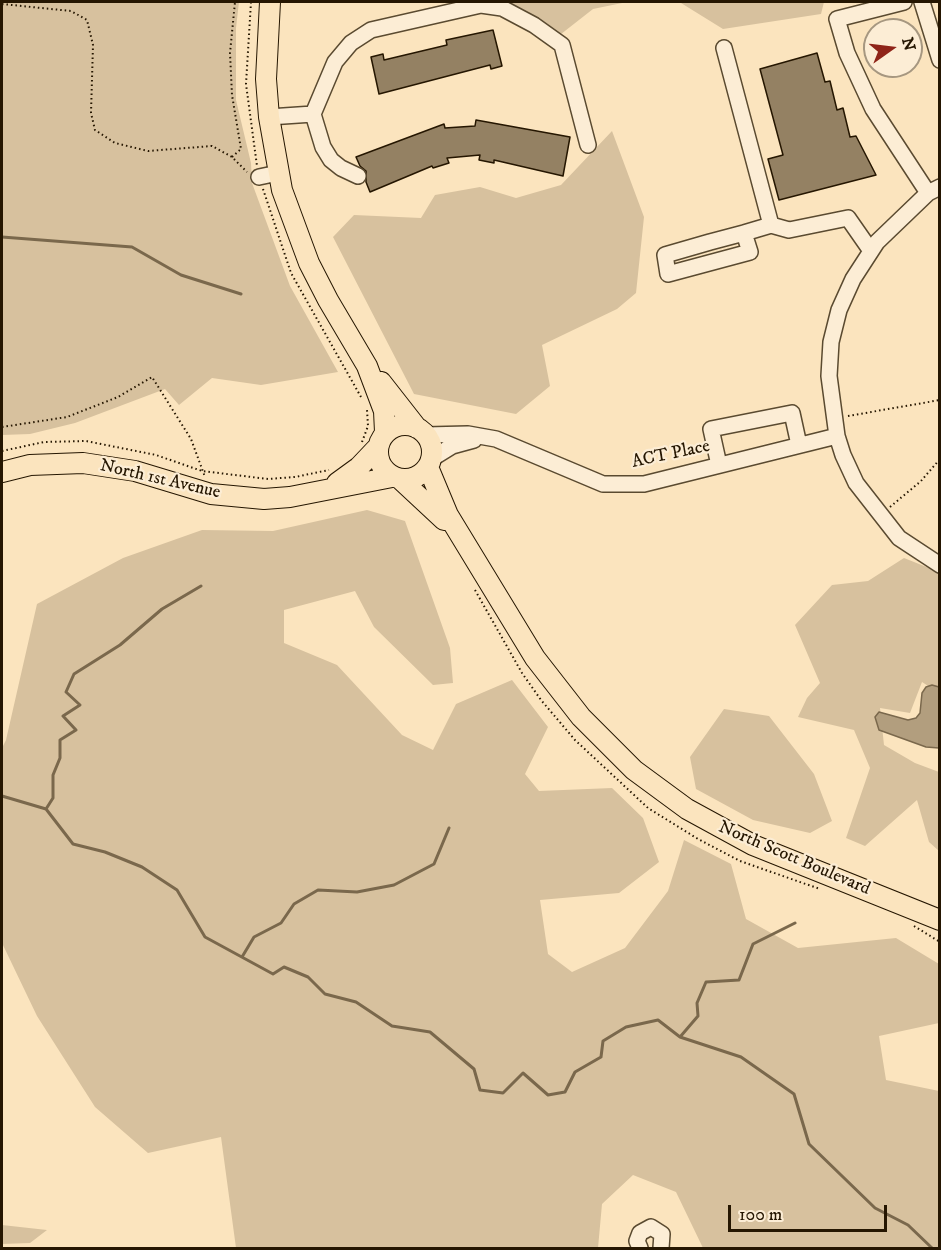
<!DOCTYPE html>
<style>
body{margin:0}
#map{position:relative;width:941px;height:1250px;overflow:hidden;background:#fbe4be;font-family:"IM FELL DW Pica",serif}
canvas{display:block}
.frame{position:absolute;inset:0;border:3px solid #251601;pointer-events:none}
.north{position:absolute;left:863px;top:18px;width:60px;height:60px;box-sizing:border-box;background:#fcedd5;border:2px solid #a69780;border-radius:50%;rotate:76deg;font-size:16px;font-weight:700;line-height:24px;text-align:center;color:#251601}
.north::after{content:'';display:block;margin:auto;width:21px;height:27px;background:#8f2418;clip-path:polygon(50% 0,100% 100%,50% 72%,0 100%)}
.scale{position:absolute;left:728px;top:1205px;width:159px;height:27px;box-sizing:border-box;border:3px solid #251601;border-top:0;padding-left:8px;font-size:18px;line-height:21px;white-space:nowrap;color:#251601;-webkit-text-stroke:4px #fcedd5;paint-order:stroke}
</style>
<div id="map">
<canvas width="941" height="1250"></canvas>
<div class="frame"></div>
<div class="north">N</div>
<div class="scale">100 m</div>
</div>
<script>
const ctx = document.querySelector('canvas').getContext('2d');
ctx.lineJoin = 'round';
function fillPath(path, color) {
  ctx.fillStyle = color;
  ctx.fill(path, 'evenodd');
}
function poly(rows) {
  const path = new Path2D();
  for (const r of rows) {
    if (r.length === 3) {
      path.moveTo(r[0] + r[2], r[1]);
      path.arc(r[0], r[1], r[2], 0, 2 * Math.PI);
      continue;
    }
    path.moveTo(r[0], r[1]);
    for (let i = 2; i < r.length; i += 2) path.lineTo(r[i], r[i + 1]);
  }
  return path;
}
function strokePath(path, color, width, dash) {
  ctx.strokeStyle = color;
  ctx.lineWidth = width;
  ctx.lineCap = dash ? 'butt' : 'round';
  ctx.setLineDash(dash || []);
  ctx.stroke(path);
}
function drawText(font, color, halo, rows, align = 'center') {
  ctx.font = font + ' "IM FELL DW Pica",serif';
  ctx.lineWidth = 4.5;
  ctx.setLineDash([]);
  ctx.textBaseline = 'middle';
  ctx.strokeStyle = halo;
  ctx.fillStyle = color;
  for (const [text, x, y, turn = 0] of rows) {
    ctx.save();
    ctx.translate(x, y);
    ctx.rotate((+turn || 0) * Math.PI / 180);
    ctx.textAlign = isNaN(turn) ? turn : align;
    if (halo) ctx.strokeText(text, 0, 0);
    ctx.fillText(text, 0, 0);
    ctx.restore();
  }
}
fillPath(poly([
 [2,2,239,2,236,28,236,100,251,163,252,183,290,286,338,372,261,385,212,378,179,405,165,389,75,423,30,434,2,435],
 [498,2,627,2,593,9,556,38],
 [669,2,824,2,821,14,723,29,681,3],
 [612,131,644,217,636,293,617,309,542,345,550,386,516,414,414,394,333,237,354,215,421,218,435,195,480,187,516,198,561,185],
 [367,510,405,521,450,648,453,683,433,685,374,627,355,591,284,610,284,643,337,665,402,735,433,750,456,704,512,680,548,727,525,774,539,791,612,788,643,818,659,862,619,893,540,900,548,954,572,972,625,948,668,891,684,840,731,864,746,919,798,948,896,938,939,964,939,1023,879,1036,886,1080,939,1091,939,1248,703,1248,676,1192,633,1175,602,1204,598,1248,236,1248,221,1137,148,1153,95,1107,37,1016,2,943,2,748,6,740,37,604,123,558,202,530,273,531],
 [904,558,939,572,939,693,922,682,910,713,880,708,884,745,915,763,939,772,939,851,929,842,917,800,865,846,846,838,870,768,854,730,798,717,807,698,820,683,795,625,832,585,868,581],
 [724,709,769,716,814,774,832,821,810,833,753,820,696,789,690,757],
 [2,1225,47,1230,30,1243,2,1244]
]), '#d7c19e');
const water = poly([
 [932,685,939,687,939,748,926,747,879,730,875,717,879,712,908,720,916,718,920,713,922,693,926,687,932,685]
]);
fillPath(water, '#b29e7e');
strokePath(water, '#7a684c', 1.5);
strokePath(poly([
 [2,237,132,247,181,275,241,294],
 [2,796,46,809,73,844,105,852,142,867,177,890,205,937,273,974,284,967,308,977,325,994,356,1002,392,1026,430,1032,474,1069,480,1090,503,1093,523,1073,548,1095,565,1092,575,1072,601,1057,603,1041,626,1027,658,1020,680,1037,698,1016,697,1003,706,982,739,980,753,944,795,923],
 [46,809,53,798,53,775,60,758,60,740,76,730,63,716,80,705,66,692,74,674,120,645,162,609,201,586],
 [242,957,254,937,281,923,294,904,318,890,357,892,394,885,434,864,449,828],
 [680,1037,741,1057,794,1094,809,1144,875,1208,908,1225,932,1248]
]), '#7a684c', 3);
const building = poly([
 [493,30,502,66,491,69,490,65,379,94,371,57,383,54,384,60,447,45,446,40,493,30],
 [817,53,825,82,830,81,837,110,843,108,850,137,856,136,876,175,779,200,768,159,783,155,760,69,817,53],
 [476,120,570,137,563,176,494,160,494,163,479,160,480,155,447,158,449,163,433,168,432,166,370,192,366,182,366,171,360,166,356,157,444,124,445,128,475,126,476,120]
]);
fillPath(building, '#948163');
strokePath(building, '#251601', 1.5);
const minor = poly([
 [904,2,837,19,847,53,873,109,928,193],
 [922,2,940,60],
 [724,48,771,225,789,230,848,218,871,251],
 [313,114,335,62,351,43,371,30,481,5,502,8,534,25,562,45,588,145],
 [269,117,313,114,323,147,331,160,341,168,358,176],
 [259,177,278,173],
 [940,187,928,193,877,242,853,279,839,310,831,342,829,376,837,436,843,455,856,483,899,538,940,565],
 [744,233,750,252,668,274,665,255,710,242,744,233,771,225],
 [426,435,468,434,496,439,603,484,644,484,837,436],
 [431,459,452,446,474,440],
 [719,465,711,429,792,413,799,445],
 [640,1248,637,1241,640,1233,651,1227,662,1234,661,1248]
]);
const major = poly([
 [270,2,266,79,269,117,282,190,309,263,328,300,367,366,384,411,385,432],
 [381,382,417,428],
 [405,452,27],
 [428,467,448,515,535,658,581,717,634,770,687,809,753,845,940,920],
 [2,472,30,465,83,463,135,471,211,494,264,499,290,497,392,477],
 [400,479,444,520],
 [337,483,359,467,377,448]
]);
strokePath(minor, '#5a4a30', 18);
strokePath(major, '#251601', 22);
strokePath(poly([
 [251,2,246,84,257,166],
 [2,4,71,11,87,20,93,45,91,113,95,130,115,143,148,151,212,146,232,157,247,172],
 [232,157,241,149,232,95,230,53,235,2],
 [263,189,291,273,361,397],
 [848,416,940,400],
 [2,427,67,417,118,397,152,377,191,439,205,477],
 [362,442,368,426,367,410],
 [2,451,44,442,86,441,156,455,202,471,268,479,295,477,329,470],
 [890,507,921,481,940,459],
 [475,590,522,673,541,700,575,740,648,808,698,839,740,861,820,889],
 [914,926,940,942]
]), '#251601', 2, [1.5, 3]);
strokePath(minor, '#fcedd5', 15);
strokePath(major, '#fbe4be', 20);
drawText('18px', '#251601', '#fcedd5', [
 ["ACT Place",671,455,-12],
 ["North 1st Avenue",160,480,13],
 ["North Scott Boulevard",794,859,23]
]);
</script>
